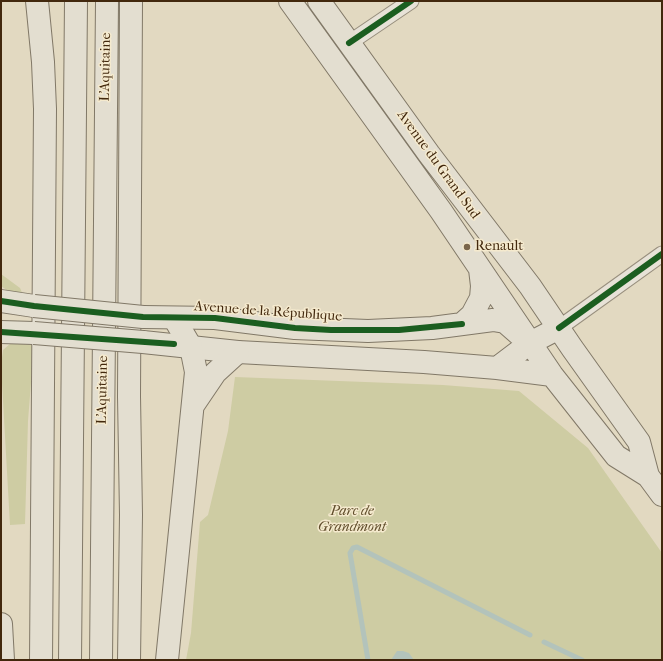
<!DOCTYPE html>
<meta charset="utf-8">
<style>
body{margin:0}
#map{position:relative;width:663px;height:661px;overflow:hidden;background:#e2d9c1;font-family:"IM FELL French Canon",serif}
canvas{display:block}
.frame{position:absolute;inset:0;border:2px solid #42280d;pointer-events:none}
</style>
<div id="map">
<canvas width="663" height="661"></canvas>
<div class="frame"></div>
</div>
<script>
const ctx = document.querySelector('canvas').getContext('2d');
ctx.lineJoin = 'round';
function fillPath(path, color) {
  ctx.fillStyle = color;
  ctx.fill(path, 'evenodd');
}
function poly(rows) {
  const path = new Path2D();
  for (const r of rows) {
    path.moveTo(r[0], r[1]);
    for (let i = 2; i < r.length; i += 2) path.lineTo(r[i], r[i + 1]);
  }
  return path;
}
function strokePath(path, color, width, dash) {
  ctx.strokeStyle = color;
  ctx.lineWidth = width;
  ctx.lineCap = dash ? 'butt' : 'round';
  ctx.setLineDash(dash || []);
  ctx.stroke(path);
}
function drawText(font, color, halo, rows, align = 'center') {
  ctx.font = font + ' "IM FELL French Canon",serif';
  ctx.lineWidth = 3;
  ctx.setLineDash([]);
  ctx.textBaseline = 'middle';
  ctx.strokeStyle = halo;
  ctx.fillStyle = color;
  for (const [text, x, y, turn = 0] of rows) {
    ctx.save();
    ctx.translate(x, y);
    ctx.rotate((+turn || 0) * Math.PI / 180);
    ctx.textAlign = isNaN(turn) ? turn : align;
    if (halo) ctx.strokeText(text, 0, 0);
    ctx.fillText(text, 0, 0);
    ctx.restore();
  }
}
fillPath(poly([
 [1,274,20,288,24,297,12,294,1,286],
 [11,343,34,345,28,421,25,524,10,525,1,365,3,350],
 [235,377,443,385,519,391,588,448,662,553,662,660,186,660,191,633,200,522,208,515,228,431]
]), '#cecca3');
fillPath(poly([
 [397,651,403,651,409,653,414,660,391,660]
]), '#b3c3bb');
strokePath(poly([
 [544,642,582,660],
 [368,660,350,553,353,548,357,547,530,635]
]), '#b3c3bb', 5);
const street = poly([
 [349,43,411,1],
 [559,328,662,254]
]);
const primary = poly([
 [290,1,441,211,552,375,616,456,648,476],
 [319,1,429,154,530,286,572,348,639,442,648,476,662,495],
 [1,301,34,306],
 [143,317,215,318,295,328,368,331,432,328,493,320,505,322,521,336],
 [462,324,472,315,481,298,482,286,480,269],
 [1,332,34,333],
 [143,342,238,352,424,362,497,368,552,375],
 [497,368,530,343,559,328]
]);
const highway = poly([
 [37,1,43,62,45,109,41,660],
 [194,404,215,373,238,352],
 [1,624,3,660],
 [70,660,76,1],
 [101,660,107,1],
 [129,660,131,515,129,396,131,1],
 [167,660,196,372,191,347,174,318]
]);
strokePath(street, '#988f7e', 17);
strokePath(primary, '#817867', 24);
strokePath(highway, '#817867', 24);
strokePath(street, '#e7e2d7', 15);
strokePath(primary, '#e3ded0', 22);
strokePath(highway, '#e3ded0', 22);
const primaryBridge = poly([
 [34,306,143,317],
 [34,333,143,342]
]);
strokePath(primaryBridge, '#817867', 24, []);
strokePath(primaryBridge, '#e3ded0', 22);
strokePath(poly([
 [349,43,411,1],
 [1,301,34,306,143,317,215,318,295,328,331,330,399,330,462,324],
 [559,328,662,254],
 [1,332,174,344]
]), '#1b5e20', 6);
for (const [x, y, r, color] of [
 [467,247,4,"#7a664c"]
]) {
  const dot = new Path2D();
  dot.arc(x, y, r, 0, 2 * Math.PI);
  ctx.fillStyle = color;
  ctx.fill(dot);
  strokePath(dot, '#f5eace', 1.5);
}
drawText('14px', '#42280d', '#f5eace', [
 ["L'Aquitaine",106,67,-89],
 ["Avenue du Grand Sud",438,165,54],
 ["Avenue de la République",268,312,4],
 ["L'Aquitaine",103,390,-89]
]);
drawText('14px', '#42280d', '#f5eace', [
 ["Renault",475,247]
], 'left');
drawText('italic 14px', '#614e2c', '#f5eace', [
 ["Parc de",352,512],
 ["Grandmont",352,528]
]);
</script>
